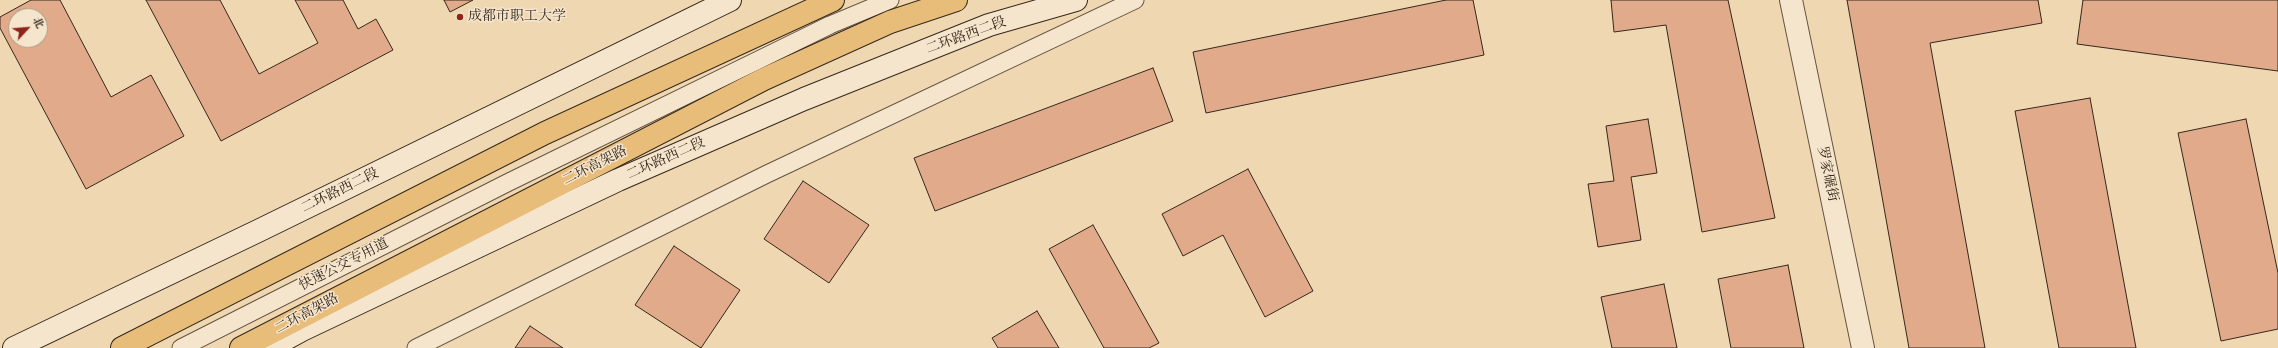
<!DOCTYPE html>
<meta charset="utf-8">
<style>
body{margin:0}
#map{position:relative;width:2278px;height:348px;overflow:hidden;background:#efd7b2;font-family:"Libre Bodoni","Noto Serif SC",serif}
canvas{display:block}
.north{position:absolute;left:8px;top:8px;width:40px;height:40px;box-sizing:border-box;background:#f5e5cd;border:1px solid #a89986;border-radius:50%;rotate:64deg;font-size:11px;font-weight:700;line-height:16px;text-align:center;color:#35281b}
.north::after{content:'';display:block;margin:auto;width:14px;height:18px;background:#8f2418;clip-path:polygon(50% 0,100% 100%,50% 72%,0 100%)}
</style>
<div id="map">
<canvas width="2278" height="348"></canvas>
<div class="north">北</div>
</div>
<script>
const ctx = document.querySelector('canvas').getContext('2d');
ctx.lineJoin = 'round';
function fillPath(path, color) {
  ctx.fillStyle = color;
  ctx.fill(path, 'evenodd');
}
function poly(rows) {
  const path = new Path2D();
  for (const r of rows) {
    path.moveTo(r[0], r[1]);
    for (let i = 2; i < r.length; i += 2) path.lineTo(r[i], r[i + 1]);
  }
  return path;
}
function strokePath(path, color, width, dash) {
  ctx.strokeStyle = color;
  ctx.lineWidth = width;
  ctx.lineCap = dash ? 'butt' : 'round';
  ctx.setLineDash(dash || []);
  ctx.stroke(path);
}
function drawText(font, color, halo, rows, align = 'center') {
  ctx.font = font + ' "Libre Bodoni","Noto Serif SC",serif';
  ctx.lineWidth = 3;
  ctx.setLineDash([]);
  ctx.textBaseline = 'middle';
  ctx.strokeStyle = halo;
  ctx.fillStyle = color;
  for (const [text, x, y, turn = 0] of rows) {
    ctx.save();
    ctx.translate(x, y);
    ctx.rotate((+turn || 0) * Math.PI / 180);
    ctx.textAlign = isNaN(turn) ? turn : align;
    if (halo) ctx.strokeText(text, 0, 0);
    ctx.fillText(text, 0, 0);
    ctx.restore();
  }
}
const building = poly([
 [31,0,60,0,111,97,151,75,184,136,86,189,0,28,0,17,31,0],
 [16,16,40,16,40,40,16,40,16,16],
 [146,0,220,0,259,74,318,43,295,0,343,0,358,29,376,19,393,50,221,141,146,0],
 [444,0,473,0,450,12,444,0],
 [1446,0,1473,0,1484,55,1206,113,1193,52,1446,0],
 [1611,0,1728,0,1775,218,1702,232,1666,25,1614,32,1611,0],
 [1847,0,2038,0,2042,23,1930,43,1985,348,1909,348,1847,0],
 [2083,0,2278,0,2278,71,2077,44,2083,0],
 [1153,68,1173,121,935,211,914,158,1153,68],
 [2090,98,2136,348,2059,348,2015,111,2090,98],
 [1648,119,1657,173,1631,177,1641,240,1598,247,1588,184,1614,181,1606,126,1648,119],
 [2246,119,2278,273,2278,329,2221,341,2178,133,2246,119],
 [1248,169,1313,291,1265,317,1223,235,1183,256,1162,214,1248,169],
 [803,181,869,225,829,283,764,239,803,181],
 [1093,225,1159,343,1149,348,1104,348,1049,249,1093,225],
 [674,246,740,290,701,348,635,305,674,246],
 [1788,265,1804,348,1731,348,1718,279,1788,265],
 [1664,284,1677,348,1612,348,1601,297,1664,284],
 [1037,311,1059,348,998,348,992,338,1037,311],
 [530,326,563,348,515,348,530,326]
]);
fillPath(building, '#e1ab8b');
strokePath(building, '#35281b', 1);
const lane = poly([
 [181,348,507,183,830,25,890,0],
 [416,348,767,174,1135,0]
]);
const street = poly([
 [1791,0,1863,348]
]);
const secondary = poly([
 [14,348,258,231,730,0],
 [269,348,302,330,618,180,804,99,989,25,1076,0]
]);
const highway = poly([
 [122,348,545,133,833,0],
 [241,348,764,79,890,22,956,0]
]);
strokePath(lane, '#645441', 19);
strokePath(street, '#645441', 24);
strokePath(secondary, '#35281b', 24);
strokePath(highway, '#35281b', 24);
strokePath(lane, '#f5e5cd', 17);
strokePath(street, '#f5e5cd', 22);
strokePath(secondary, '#f5e5cd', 22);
strokePath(highway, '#e8bc79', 22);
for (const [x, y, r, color] of [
 [460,17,4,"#8f2418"]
]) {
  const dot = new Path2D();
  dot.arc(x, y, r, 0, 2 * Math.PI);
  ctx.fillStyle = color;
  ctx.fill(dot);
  strokePath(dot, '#f5e5cd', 1.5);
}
drawText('14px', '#35281b', '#f5e5cd', [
 ["成都市职工大学",468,17]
], 'left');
drawText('14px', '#35281b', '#f5e5cd', [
 ["二环路西二段",966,36,-20],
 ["二环路西二段",666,159,-24],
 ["二环高架路",595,166,-27],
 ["罗家碾街",1827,174,78],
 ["二环路西二段",340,191,-26],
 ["快速公交专用道",344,265,-27],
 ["二环高架路",307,314,-28]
]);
</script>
